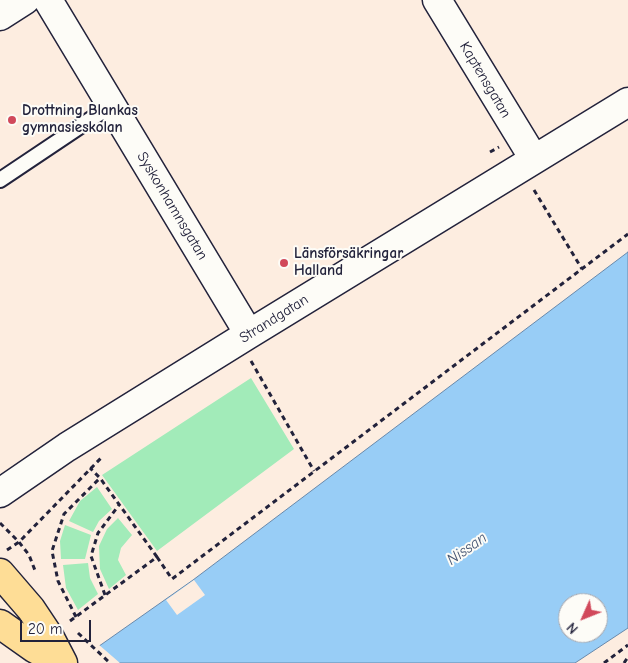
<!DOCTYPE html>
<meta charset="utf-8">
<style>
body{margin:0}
#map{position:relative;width:628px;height:663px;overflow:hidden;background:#fdede0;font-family:"Comic Neue",sans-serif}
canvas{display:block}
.north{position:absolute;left:558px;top:593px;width:50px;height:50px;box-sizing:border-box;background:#fdfcf7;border:1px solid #a5a5ac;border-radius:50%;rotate:226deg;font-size:14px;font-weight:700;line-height:20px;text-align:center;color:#22223b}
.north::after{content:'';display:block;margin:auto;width:18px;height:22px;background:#d1495b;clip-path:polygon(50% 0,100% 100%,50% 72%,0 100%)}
.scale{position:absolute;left:20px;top:620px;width:71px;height:22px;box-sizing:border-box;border:2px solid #22223b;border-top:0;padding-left:6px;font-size:15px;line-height:18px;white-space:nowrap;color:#22223b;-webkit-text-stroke:4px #fdfcf7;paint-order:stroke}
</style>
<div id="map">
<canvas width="628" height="663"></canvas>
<div class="north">N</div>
<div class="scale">20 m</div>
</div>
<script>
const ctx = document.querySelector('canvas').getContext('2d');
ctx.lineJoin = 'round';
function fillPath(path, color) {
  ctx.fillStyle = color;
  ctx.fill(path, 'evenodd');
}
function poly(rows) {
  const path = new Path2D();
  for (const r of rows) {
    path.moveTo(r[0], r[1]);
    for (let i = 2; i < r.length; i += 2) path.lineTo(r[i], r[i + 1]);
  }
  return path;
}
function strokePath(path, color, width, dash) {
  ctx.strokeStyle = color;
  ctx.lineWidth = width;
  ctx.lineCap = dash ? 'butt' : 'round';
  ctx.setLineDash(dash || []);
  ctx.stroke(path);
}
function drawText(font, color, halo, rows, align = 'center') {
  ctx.font = font + ' "Comic Neue",sans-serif';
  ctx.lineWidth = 4;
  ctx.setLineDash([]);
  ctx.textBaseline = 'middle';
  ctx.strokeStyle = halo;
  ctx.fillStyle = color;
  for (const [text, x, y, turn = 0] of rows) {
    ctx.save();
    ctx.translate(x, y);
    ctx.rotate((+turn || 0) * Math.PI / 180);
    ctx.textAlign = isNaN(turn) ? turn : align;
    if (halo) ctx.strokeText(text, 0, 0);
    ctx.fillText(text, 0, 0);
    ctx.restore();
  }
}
fillPath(poly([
 [251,378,294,449,157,551,102,475],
 [97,487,112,509,99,521,93,532,69,521,80,501],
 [118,518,132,535,121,548,118,560,126,575,109,589,100,569,99,546,107,529],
 [65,525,91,535,85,559,61,559,60,541],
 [88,563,90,578,98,594,78,610,66,588,63,565]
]), '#a2ebb9');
const water = poly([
 [628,252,628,628,575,663,75,663,193,580,628,252],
 [568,603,598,603,598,633,568,633,568,603]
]);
fillPath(water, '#98cdf6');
strokePath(water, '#6989ab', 1);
fillPath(poly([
 [194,580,205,595,177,615,166,600],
 [98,644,120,663,73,663,74,661]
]), '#fdede0');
const lane = poly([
 [0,180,112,105]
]);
const street = poly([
 [48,0,249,334],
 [437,0,534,159],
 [0,16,25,0],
 [0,493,67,447,249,334,628,102]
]);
const highway = poly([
 [0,573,31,609,49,636,63,663],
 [0,624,34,648,60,663]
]);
strokePath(lane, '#22223b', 18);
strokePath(street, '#22223b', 31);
strokePath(highway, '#22223b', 31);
strokePath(poly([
 [490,152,499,147],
 [534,190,582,269],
 [251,361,314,471],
 [0,523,19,542,29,555,36,573],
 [7,550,19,542,101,458],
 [157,557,172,579,628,234],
 [105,595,91,556,98,533,119,505],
 [76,617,58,581,52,551,64,514,100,478],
 [70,621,157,557,100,478,90,468],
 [78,633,110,663],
 [604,663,628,645],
 [624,663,628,657]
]), '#22223b', 3, [5, 4]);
strokePath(lane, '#fdfcf7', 14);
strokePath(street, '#fdfcf7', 28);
strokePath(highway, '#fedd96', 28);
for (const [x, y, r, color] of [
 [12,120,5,"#d1495b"],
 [284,263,5,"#d1495b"]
]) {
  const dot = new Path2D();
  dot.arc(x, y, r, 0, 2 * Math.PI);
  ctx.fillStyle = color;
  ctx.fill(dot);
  strokePath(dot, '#fdfcf7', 2);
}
drawText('15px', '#22223b', '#fdfcf7', [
 ["Kaptensgatan",485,80,59],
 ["Syskonhamnsgatan",172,206,59],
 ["Strandgatan",274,319,-32]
]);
drawText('bold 15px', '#22223b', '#fdfcf7', [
 ["Drottning Blankas",22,111],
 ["gymnasieskolan",22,128],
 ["Länsförsäkringar",294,254],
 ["Halland",294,271]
], 'left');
drawText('italic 16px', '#455573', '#fdfcf7', [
 ["Nissan",467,549,-35]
]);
</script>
